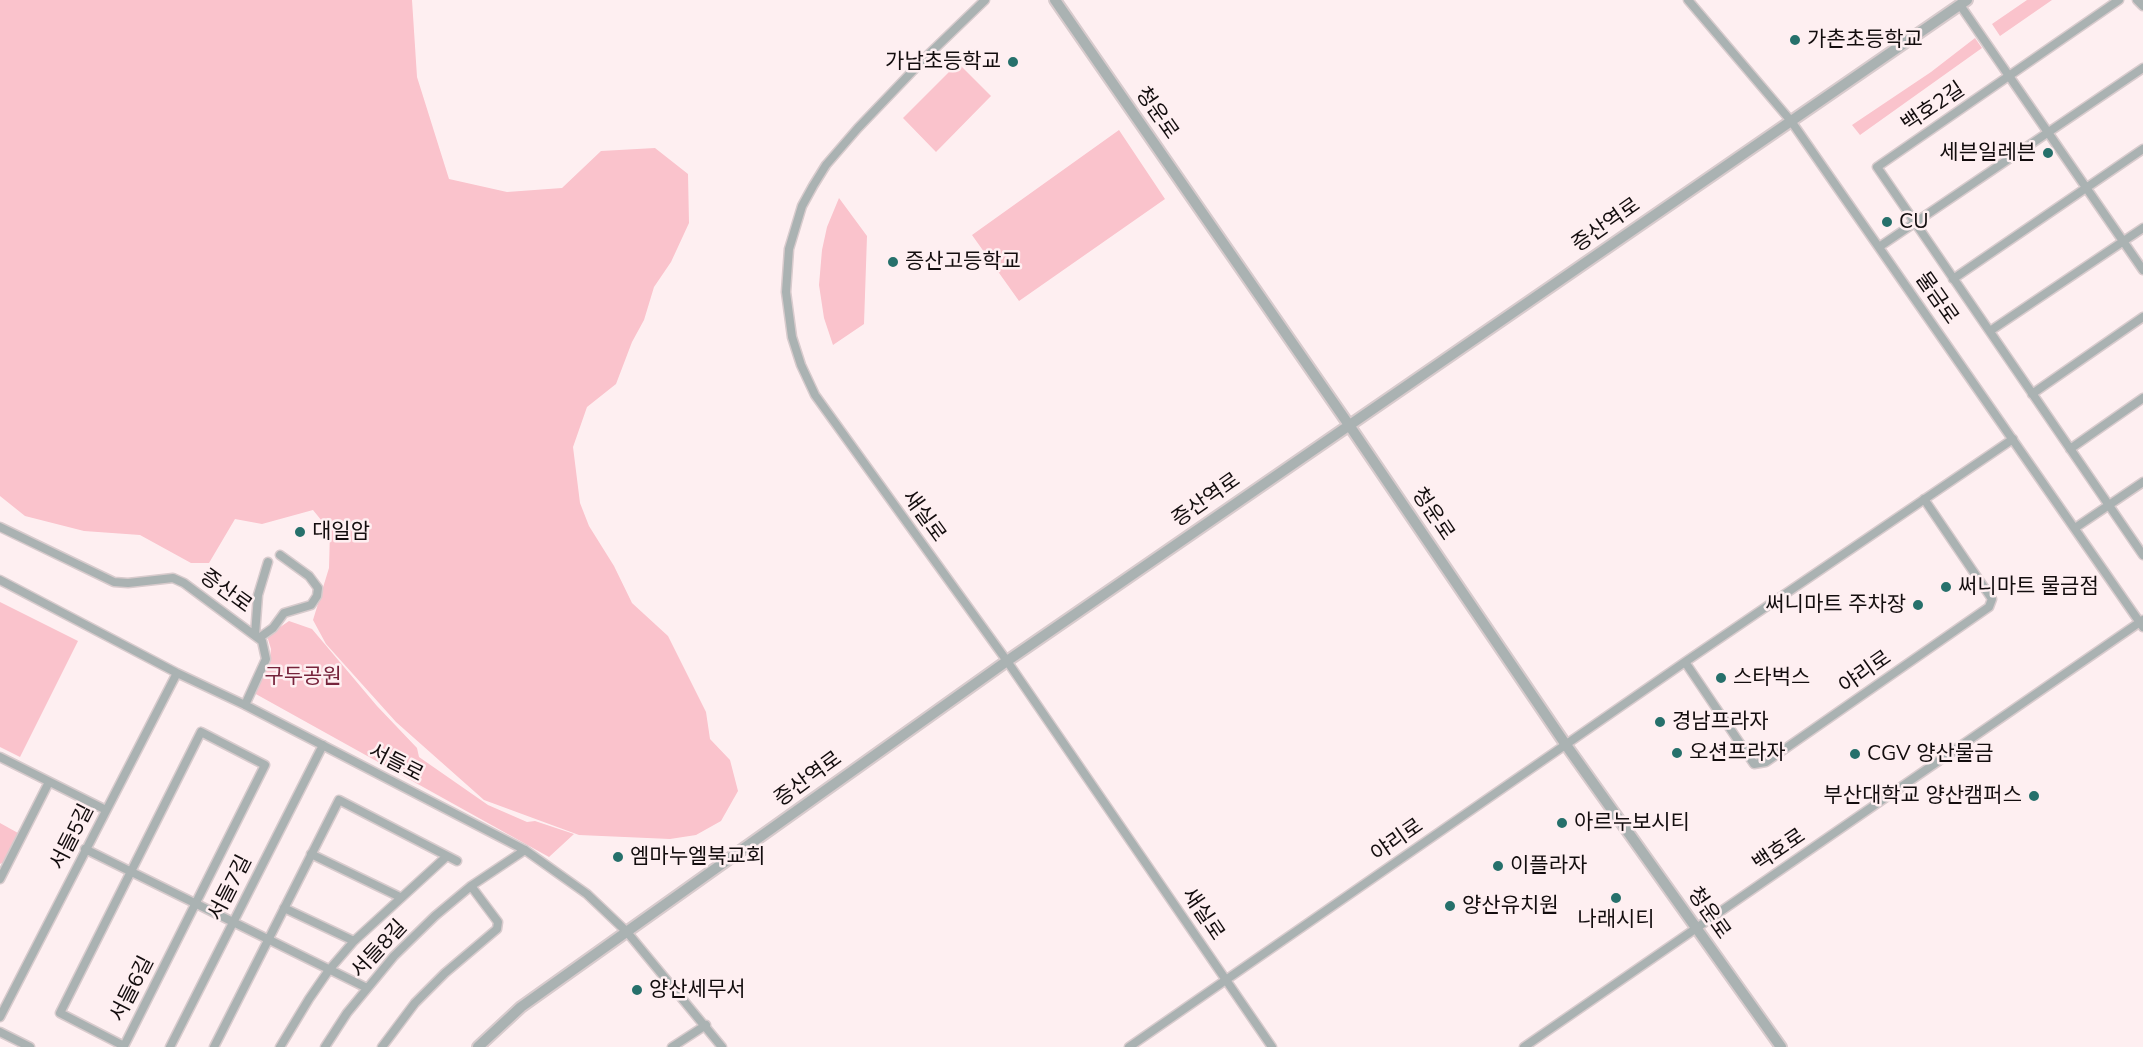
<!DOCTYPE html>
<meta charset="utf-8">
<style>
body{margin:0}
canvas{display:block;background:#feeff1}
</style>
<canvas width="2143" height="1047"></canvas>
<script>
const ctx = document.querySelector('canvas').getContext('2d');
ctx.lineJoin = 'round';
function fillPath(path, color) {
  ctx.fillStyle = color;
  ctx.fill(path, 'evenodd');
}
function poly(rows) {
  const path = new Path2D();
  for (const r of rows) {
    path.moveTo(r[0], r[1]);
    for (let i = 2; i < r.length; i += 2) path.lineTo(r[i], r[i + 1]);
  }
  return path;
}
function strokePath(path, color, width, dash) {
  ctx.strokeStyle = color;
  ctx.lineWidth = width;
  ctx.lineCap = dash ? 'butt' : 'round';
  ctx.setLineDash(dash || []);
  ctx.stroke(path);
}
function drawText(font, color, halo, rows, align = 'center') {
  ctx.font = font + ' Mulish,"Noto Sans KR",sans-serif';
  ctx.lineWidth = 5;
  ctx.setLineDash([]);
  ctx.textBaseline = 'middle';
  ctx.strokeStyle = halo;
  ctx.fillStyle = color;
  for (const [text, x, y, turn = 0] of rows) {
    ctx.save();
    ctx.translate(x, y);
    ctx.rotate((+turn || 0) * Math.PI / 180);
    ctx.textAlign = isNaN(turn) ? turn : align;
    if (halo) ctx.strokeText(text, 0, 0);
    ctx.fillText(text, 0, 0);
    ctx.restore();
  }
}
fillPath(poly([
 [0,0,412,0,417,77,449,179,507,192,562,188,601,151,655,148,688,174,689,223,671,262,654,287,644,320,632,342,616,384,587,407,573,447,580,503,589,526,614,566,632,603,668,636,706,712,710,739,730,760,738,791,721,821,696,835,670,839,579,835,484,800,396,722,326,644,313,620,329,568,330,531,313,510,262,524,235,519,209,563,191,563,140,535,84,531,25,516,0,496],
 [2027,0,2052,0,2000,36,1992,24],
 [1975,38,1982,48,1860,135,1852,125,1931,72],
 [958,63,991,96,936,152,903,118],
 [1119,130,1165,199,1019,301,972,235],
 [839,198,867,236,864,324,833,345,824,318,819,285,822,250,827,227],
 [0,602,78,641,20,757,0,747],
 [289,621,312,629,377,706,417,748,419,757,488,805,527,822,535,821,574,834,549,857,254,693,270,658,271,649,267,636],
 [0,823,18,833,4,862,0,864]
]), '#fac3cc');
const minor = poly([
 [985,0,928,55,858,128,826,165,813,186,802,206,789,249,786,292,792,337,801,365,815,395,1007,661,1272,1047],
 [1688,0,1791,121,2143,627],
 [2119,0,1877,167,2143,555],
 [2137,0,2143,6],
 [1960,5,2143,270],
 [1879,247,2143,68],
 [1953,279,2143,149],
 [1990,331,2143,228],
 [2032,394,2143,317],
 [2070,449,2143,398],
 [0,527,114,582,128,583,173,578,184,583,262,641,266,659,245,705],
 [2075,528,2143,482],
 [0,580,177,673,245,705,525,850,587,894,627,932,722,1047],
 [255,635,258,595,268,562],
 [259,638,273,628,284,613,311,605,317,596,318,588,309,576,280,555],
 [1685,662,1754,764,1766,762,1989,607,1992,599,1924,499],
 [201,732,265,765,124,1046,60,1013,201,732],
 [0,757,106,810],
 [85,849,367,988],
 [311,854,400,897],
 [0,879,49,782],
 [284,908,354,941],
 [0,1017,177,673],
 [0,1032,30,1047],
 [170,1047,323,745],
 [214,1047,339,800,457,861],
 [280,1047,309,999,329,970,354,941,447,856],
 [325,1047,347,1013,394,956,435,916,471,886,525,850],
 [382,1047,415,1003,445,973,497,929,498,922,471,886],
 [672,1047,706,1025],
 [1129,1047,1685,662,2013,439],
 [1524,1047,2143,620]
]);
const tertiary = poly([
 [1055,0,1349,425,1566,745,1781,1047],
 [478,1047,521,1007,1007,661,1967,0]
]);
strokePath(minor, '#d8cbcd', 11);
strokePath(tertiary, '#d8cbcd', 14);
strokePath(minor, '#aab2b2', 8);
strokePath(tertiary, '#aab2b2', 10);
for (const [x, y, r, color] of [
 [1795,40,6,"#26706b"],
 [1013,62,6,"#26706b"],
 [2048,153,6,"#26706b"],
 [1887,222,6,"#26706b"],
 [893,262,6,"#26706b"],
 [300,532,6,"#26706b"],
 [1946,587,6,"#26706b"],
 [1918,605,6,"#26706b"],
 [1721,678,6,"#26706b"],
 [1660,722,6,"#26706b"],
 [1677,753,6,"#26706b"],
 [1855,754,6,"#26706b"],
 [2034,796,6,"#26706b"],
 [1562,823,6,"#26706b"],
 [618,857,6,"#26706b"],
 [1498,866,6,"#26706b"],
 [1616,898,6,"#26706b"],
 [1450,906,6,"#26706b"],
 [637,990,6,"#26706b"]
]) {
  const dot = new Path2D();
  dot.arc(x, y, r, 0, 2 * Math.PI);
  ctx.fillStyle = color;
  ctx.fill(dot);
  strokePath(dot, '#feeff1', 2);
}
drawText('21px', '#130d0e', '#feeff1', [
 ["가촌초등학교",1807,40],
 ["가남초등학교",1001,62,"right"],
 ["세븐일레븐",2036,153,"right"],
 ["CU",1899,222],
 ["증산고등학교",905,262],
 ["대일암",312,532],
 ["써니마트 물금점",1958,587],
 ["써니마트 주차장",1906,605,"right"],
 ["스타벅스",1733,678],
 ["경남프라자",1672,722],
 ["오션프라자",1689,753],
 ["CGV 양산물금",1867,754],
 ["부산대학교 양산캠퍼스",2022,796,"right"],
 ["아르누보시티",1574,823],
 ["엠마누엘북교회",630,857],
 ["이플라자",1510,866],
 ["양산유치원",1462,906],
 ["나래시티",1616,920,"center"],
 ["양산세무서",649,990]
], 'left');
drawText('21px', '#130d0e', '#feeff1', [
 ["백호2길",1933,107,-34],
 ["청운로",1157,113,55],
 ["증산역로",1606,225,-35],
 ["물금로",1937,298,55],
 ["증산역로",1206,500,-35],
 ["청운로",1433,514,56],
 ["새실로",924,516,54],
 ["증산로",226,591,36],
 ["야리로",1865,672,-35],
 ["서들로",396,763,27],
 ["증산역로",808,779,-36],
 ["서들5길",72,837,-63],
 ["야리로",1397,840,-35],
 ["백호로",1779,850,-34],
 ["서들7길",230,888,-63],
 ["청운로",1709,913,55],
 ["새실로",1203,914,56],
 ["서들8길",379,949,-47],
 ["서들6길",132,989,-63]
]);
drawText('21px', '#76233b', '#feeff1', [
 ["구두공원",303,677]
]);
</script>
